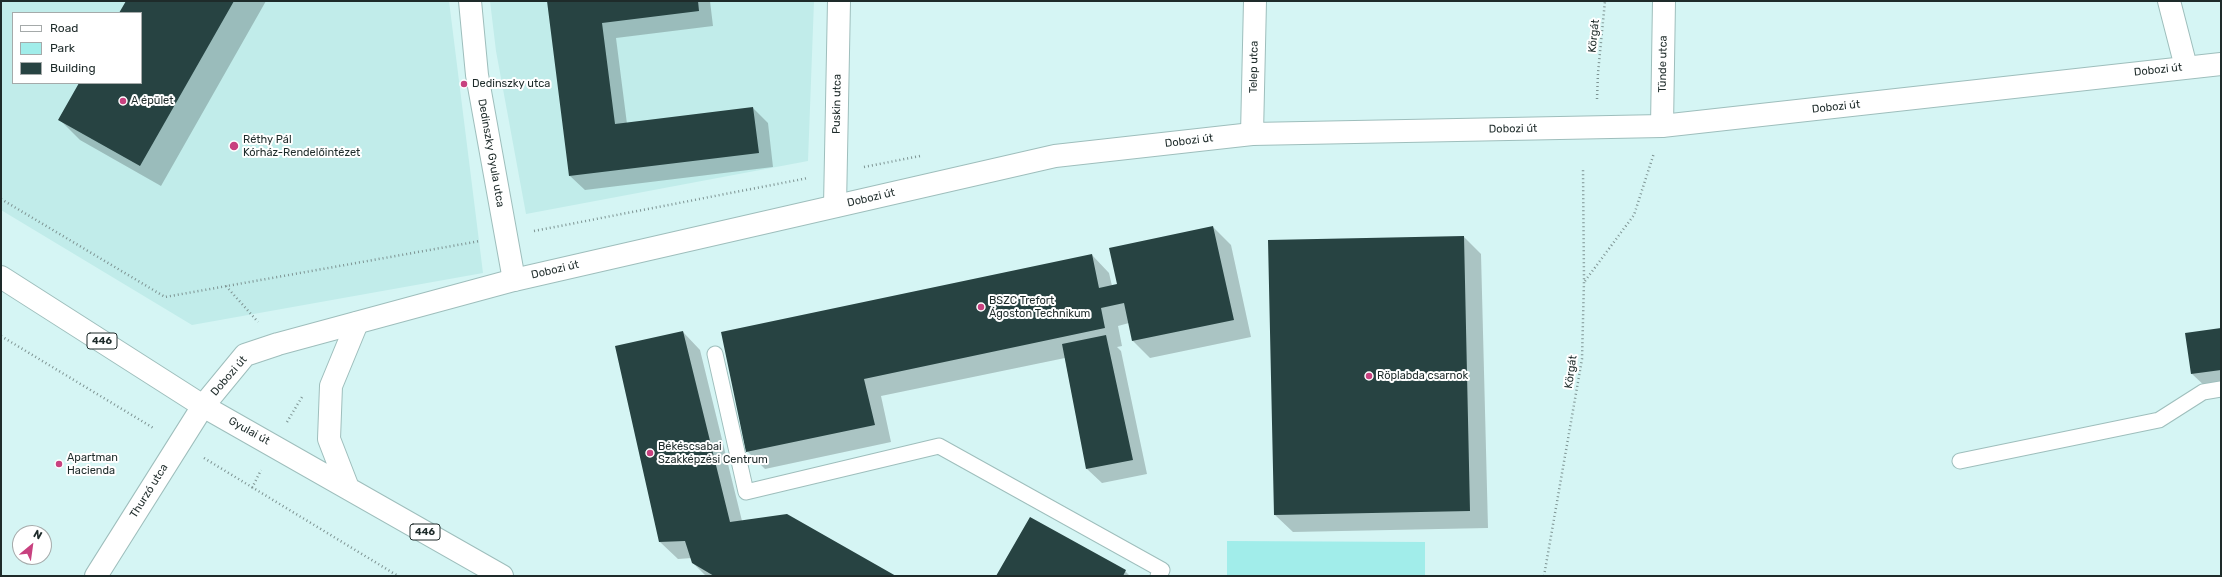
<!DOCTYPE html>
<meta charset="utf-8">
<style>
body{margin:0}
#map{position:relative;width:2222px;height:577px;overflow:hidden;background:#d5f5f4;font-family:Rubik,sans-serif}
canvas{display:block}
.frame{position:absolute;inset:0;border:2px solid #1e2b2a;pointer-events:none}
.legend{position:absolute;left:12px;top:12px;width:130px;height:72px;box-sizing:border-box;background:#fff;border:1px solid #a5aaaa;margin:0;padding:5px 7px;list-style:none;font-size:12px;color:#1e2b2a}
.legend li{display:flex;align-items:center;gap:8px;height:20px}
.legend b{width:20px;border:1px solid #a5aaaa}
.north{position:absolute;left:12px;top:525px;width:40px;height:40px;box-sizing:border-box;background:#fff;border:1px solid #a5aaaa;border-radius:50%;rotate:29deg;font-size:11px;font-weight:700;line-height:16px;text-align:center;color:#1e2b2a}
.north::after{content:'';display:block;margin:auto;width:14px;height:18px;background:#c8417f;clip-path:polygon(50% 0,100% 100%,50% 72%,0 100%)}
</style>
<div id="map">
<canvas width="2222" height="577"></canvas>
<div class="frame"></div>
<ul class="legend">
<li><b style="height:5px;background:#fff"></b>Road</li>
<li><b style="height:11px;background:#a1edea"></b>Park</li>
<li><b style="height:11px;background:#274342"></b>Building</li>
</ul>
<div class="north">N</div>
</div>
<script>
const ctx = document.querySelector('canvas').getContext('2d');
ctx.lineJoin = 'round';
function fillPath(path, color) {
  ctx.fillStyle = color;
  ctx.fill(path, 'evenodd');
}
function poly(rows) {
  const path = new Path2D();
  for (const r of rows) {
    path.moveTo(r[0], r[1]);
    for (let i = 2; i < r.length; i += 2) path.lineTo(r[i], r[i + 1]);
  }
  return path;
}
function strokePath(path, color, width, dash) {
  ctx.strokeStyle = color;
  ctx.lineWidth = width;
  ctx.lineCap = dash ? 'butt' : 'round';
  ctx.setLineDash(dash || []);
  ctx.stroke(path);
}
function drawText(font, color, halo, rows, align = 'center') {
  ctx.font = font + ' Rubik,sans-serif';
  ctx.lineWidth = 4;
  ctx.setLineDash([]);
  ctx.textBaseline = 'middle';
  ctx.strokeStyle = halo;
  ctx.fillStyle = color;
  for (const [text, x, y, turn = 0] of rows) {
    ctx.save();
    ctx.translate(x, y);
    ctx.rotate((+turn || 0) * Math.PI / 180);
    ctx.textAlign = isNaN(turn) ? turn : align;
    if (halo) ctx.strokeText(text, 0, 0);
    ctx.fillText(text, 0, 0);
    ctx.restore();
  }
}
fillPath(poly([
 [1,1,449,1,483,273,192,325,1,210],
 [13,13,141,13,141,83,13,83],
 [490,1,814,1,808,161,526,214,496,51]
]), '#c1ecea');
fillPath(poly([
 [1227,541,1425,542,1425,576,1227,576]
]), '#a1edea');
fillPath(poly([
 [127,1,266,1,161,186,80,140,59,119,80,83,141,83,141,13,120,13],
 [548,1,710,1,713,26,616,38,627,124,753,108,768,123,773,167,585,190,570,176],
 [1213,227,1231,245,1251,337,1150,358,1133,341,1129,323,1118,326,1122,346,1117,347,1121,351,1147,474,1102,483,1087,469,1065,358,881,396,891,442,765,469,747,451,722,333,1092,255,1109,273,1112,286,1118,285],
 [1464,237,1481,254,1488,528,1293,532,1275,515],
 [2221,329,2221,386,2207,388,2192,374],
 [683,332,700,350,742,521,894,576,706,576,693,563,692,558,678,559,660,542],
 [1125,571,1130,576,997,576]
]), '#0003');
fillPath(poly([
 [126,1,234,1,140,166,58,120,79,83,141,83,141,13,119,13],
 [547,1,698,1,699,11,602,23,615,124,753,107,759,153,569,176],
 [1213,226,1234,320,1132,341,1124,303,1101,308,1105,328,864,379,875,425,746,452,721,332,1092,254,1099,288,1117,284,1109,248],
 [1464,236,1470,511,1274,515,1268,240],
 [2221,328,2221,370,2191,374,2185,333],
 [683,331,730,522,787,514,896,576,714,576,692,563,685,541,659,542,615,346],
 [1106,335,1133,460,1086,469,1062,344],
 [1030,517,1126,570,1123,576,996,576]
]), '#274342');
const lane = poly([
 [715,354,746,492,939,446,1162,570,1158,576],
 [1960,461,2159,420,2203,392,2221,389]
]);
const street = poly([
 [470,1,477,75,514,280],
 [2169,1,2186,67],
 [1662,126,1664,1],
 [1252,134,1255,1],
 [835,206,839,1],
 [96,576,203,406]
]);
const secondary = poly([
 [203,406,245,355,278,344,514,280,1055,156,1252,134,1662,126,2221,64]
]);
const primary = poly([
 [1,277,203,406,502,576],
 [348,488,329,439,331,386,357,323]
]);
strokePath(lane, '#9ebebc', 17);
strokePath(street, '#9ebebc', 24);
strokePath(secondary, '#9ebebc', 24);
strokePath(primary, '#9ebebc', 24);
strokePath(poly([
 [1597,99,1598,73,1605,1],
 [864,167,920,156],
 [1,199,165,297,480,241],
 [534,231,808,178],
 [1585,281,1634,215,1654,153],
 [226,286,258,322],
 [1,336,155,429],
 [287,422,302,397],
 [204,458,398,576],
 [252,488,261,470],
 [1544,576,1582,359,1584,281,1583,168]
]), '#7d9392', 2.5, [1, 3]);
strokePath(lane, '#fff', 15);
strokePath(street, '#fff', 22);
strokePath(secondary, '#fff', 22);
strokePath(primary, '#fff', 22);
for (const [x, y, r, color] of [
 [464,84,4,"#c8417f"],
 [123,101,4,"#c8417f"],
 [234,146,5,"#c8417f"],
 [981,307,4,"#c8417f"],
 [1369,376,4,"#c8417f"],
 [650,453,4,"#c8417f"],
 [59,464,4,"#c8417f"]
]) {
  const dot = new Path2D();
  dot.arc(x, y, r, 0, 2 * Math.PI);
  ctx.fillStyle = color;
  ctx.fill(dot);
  strokePath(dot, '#fff', 1.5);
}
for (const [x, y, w] of [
 [102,341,30],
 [425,532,30]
]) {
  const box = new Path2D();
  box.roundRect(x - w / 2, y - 8, w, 16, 3);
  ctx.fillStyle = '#fff';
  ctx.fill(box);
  strokePath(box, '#1e2b2a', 1);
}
drawText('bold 10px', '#1e2b2a', null, [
 ["446",102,341],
 ["446",425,532]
]);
drawText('11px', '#1e2b2a', '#fff', [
 ["Körgát",1594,36,-84],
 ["Tünde utca",1663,64,-89],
 ["Telep utca",1254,67,-89],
 ["Dobozi út",2158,70,-6],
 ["Puskin utca",837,104,-89],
 ["Dobozi út",1836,107,-6],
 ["Dobozi út",1513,129,-1],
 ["Dobozi út",1189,141,-7],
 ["Dedinszky Gyula utca",491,153,80],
 ["Dobozi út",871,198,-13],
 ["Dobozi út",555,270,-13],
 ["Körgát",1571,372,-82],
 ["Dobozi út",229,376,-49],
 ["Gyulai út",249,431,29],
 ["Thurzó utca",149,491,-58]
]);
drawText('11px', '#1e2b2a', '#fff', [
 ["Dedinszky utca",472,84],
 ["A épület",131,101],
 ["Réthy Pál",243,140],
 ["Kórház-Rendelőintézet",243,153],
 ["BSZC Trefort",989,301],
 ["Ágoston Technikum",989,314],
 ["Röplabda csarnok",1377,376],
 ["Békéscsabai",658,447],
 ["Szakképzési Centrum",658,460],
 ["Apartman",67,458],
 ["Hacienda",67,471]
], 'left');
</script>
